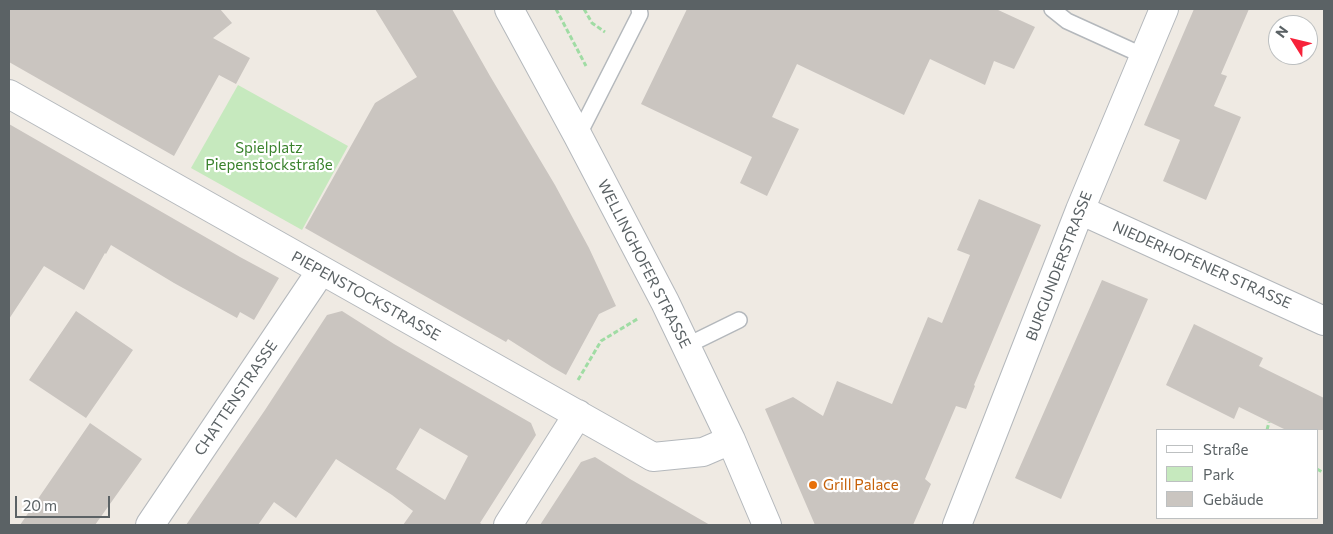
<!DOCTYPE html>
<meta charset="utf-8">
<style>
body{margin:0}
#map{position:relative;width:1333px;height:534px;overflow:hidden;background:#efeae3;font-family:Commissioner,sans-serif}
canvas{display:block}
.frame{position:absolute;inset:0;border:10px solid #5b6265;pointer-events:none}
.legend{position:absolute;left:1156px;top:429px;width:162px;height:90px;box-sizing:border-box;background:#fff;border:1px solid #bdc0c1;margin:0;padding:6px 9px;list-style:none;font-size:15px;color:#5b6265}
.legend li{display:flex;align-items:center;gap:10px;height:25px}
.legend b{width:25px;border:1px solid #bdc0c1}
.north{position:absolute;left:1268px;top:15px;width:50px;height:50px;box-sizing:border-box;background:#fff;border:1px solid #bdc0c1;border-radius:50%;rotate:306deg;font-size:14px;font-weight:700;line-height:20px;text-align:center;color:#5b6265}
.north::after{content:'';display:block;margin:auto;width:18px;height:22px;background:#f7223a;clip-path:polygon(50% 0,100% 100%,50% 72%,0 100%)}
.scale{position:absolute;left:15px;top:496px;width:95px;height:22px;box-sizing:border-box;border:2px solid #5b6265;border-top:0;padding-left:6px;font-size:15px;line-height:18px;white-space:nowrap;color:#5b6265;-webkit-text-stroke:4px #fff;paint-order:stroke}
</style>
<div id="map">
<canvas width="1333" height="534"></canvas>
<div class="frame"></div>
<ul class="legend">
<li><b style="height:6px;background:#fff"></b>Straße</li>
<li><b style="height:14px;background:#c6e9be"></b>Park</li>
<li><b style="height:14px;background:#cac5c0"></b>Gebäude</li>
</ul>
<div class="north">N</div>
<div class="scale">20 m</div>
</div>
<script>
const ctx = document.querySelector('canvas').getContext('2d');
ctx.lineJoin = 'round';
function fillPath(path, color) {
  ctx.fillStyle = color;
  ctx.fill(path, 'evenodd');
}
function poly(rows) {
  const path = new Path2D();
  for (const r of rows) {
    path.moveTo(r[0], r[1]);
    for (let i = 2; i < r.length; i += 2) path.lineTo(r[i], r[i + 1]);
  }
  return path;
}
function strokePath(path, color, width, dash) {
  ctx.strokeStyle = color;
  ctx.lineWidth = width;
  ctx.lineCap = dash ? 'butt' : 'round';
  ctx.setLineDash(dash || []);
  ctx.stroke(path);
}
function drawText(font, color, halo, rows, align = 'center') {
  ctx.font = font + ' Commissioner,sans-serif';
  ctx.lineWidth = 4.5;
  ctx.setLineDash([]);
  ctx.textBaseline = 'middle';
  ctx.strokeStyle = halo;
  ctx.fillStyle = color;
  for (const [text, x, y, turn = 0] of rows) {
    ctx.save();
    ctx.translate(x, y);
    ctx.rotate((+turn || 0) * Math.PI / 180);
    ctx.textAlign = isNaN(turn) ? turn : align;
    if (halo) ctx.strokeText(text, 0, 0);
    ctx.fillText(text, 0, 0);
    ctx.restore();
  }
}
fillPath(poly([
 [238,85,348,146,302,230,191,168]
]), '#c6e9be');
fillPath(poly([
 [9,9,220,9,232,23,213,38,250,58,236,84,219,75,174,156,9,62],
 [375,9,452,9,490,76,555,185,589,248,616,306,599,314,566,375,552,367,508,339,506,342,305,228,375,103,417,77],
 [687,9,996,9,1035,27,1014,69,994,61,985,85,930,59,904,115,797,64,772,117,799,129,767,196,740,183,752,157,641,104],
 [1194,9,1249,9,1221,74,1227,76,1214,106,1241,117,1206,200,1163,181,1180,140,1144,125],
 [9,124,240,257,279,278,254,320,240,312,237,318,174,283,111,245,106,254,105,253,84,290,44,266,9,319],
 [979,199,1041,225,974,385,975,386,966,409,956,406,925,479,931,484,913,525,815,525,765,409,793,397,823,416,837,381,892,404,928,317,942,323,970,255,957,250],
 [1102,280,1148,299,1061,499,1015,478],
 [76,311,133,350,86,418,29,380],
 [342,311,394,344,531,423,536,435,480,523,483,525,403,525,413,511,392,495,336,459,296,518,274,502,258,525,186,525,265,410,327,315],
 [420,428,468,456,445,500,396,469],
 [1194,324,1263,358,1259,366,1324,398,1324,430,1286,430,1239,407,1234,419,1166,385],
 [90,423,142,459,95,525,20,525],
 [595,457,630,479,710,525,540,525,581,462]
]), '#cac5c0');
const service = poly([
 [1052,9,1067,21,1144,56],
 [578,136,640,14,639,9],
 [686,346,739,320]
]);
const minor = poly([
 [509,9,578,136,665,302,731,440,767,525],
 [9,94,653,457,703,452,731,440],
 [1080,210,1324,321],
 [150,525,321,271],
 [508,525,578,414],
 [957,525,1080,210,1164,9]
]);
strokePath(service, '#b4b8bc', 18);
strokePath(minor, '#b4b8bc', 30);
strokePath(poly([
 [556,9,586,66],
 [584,9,592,23,605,32],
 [578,380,601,341,639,318],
 [1267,430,1269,422],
 [1317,469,1324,473]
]), '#a0dca4', 3, [5, 2.5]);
strokePath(service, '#fff', 15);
strokePath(minor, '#fff', 28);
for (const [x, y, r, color] of [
 [813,485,5,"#e8710a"]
]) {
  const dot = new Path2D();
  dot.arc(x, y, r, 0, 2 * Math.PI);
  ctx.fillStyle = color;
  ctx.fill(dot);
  strokePath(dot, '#fff', 2);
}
drawText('15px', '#3a822d', '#fff', [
 ["Spielplatz",269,148],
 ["Piepenstockstraße",269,165]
]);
drawText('15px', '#5b6265', '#fff', [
 ["WELLINGHOFER STRASSE",644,264,63],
 ["NIEDERHOFENER STRASSE",1202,265,24],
 ["BURGUNDERSTRASSE",1059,266,-69],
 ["PIEPENSTOCKSTRASSE",366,296,29],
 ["CHATTENSTRASSE",236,398,-56]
]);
drawText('15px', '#c56008', '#fff', [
 ["Grill Palace",823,485]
], 'left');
</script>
